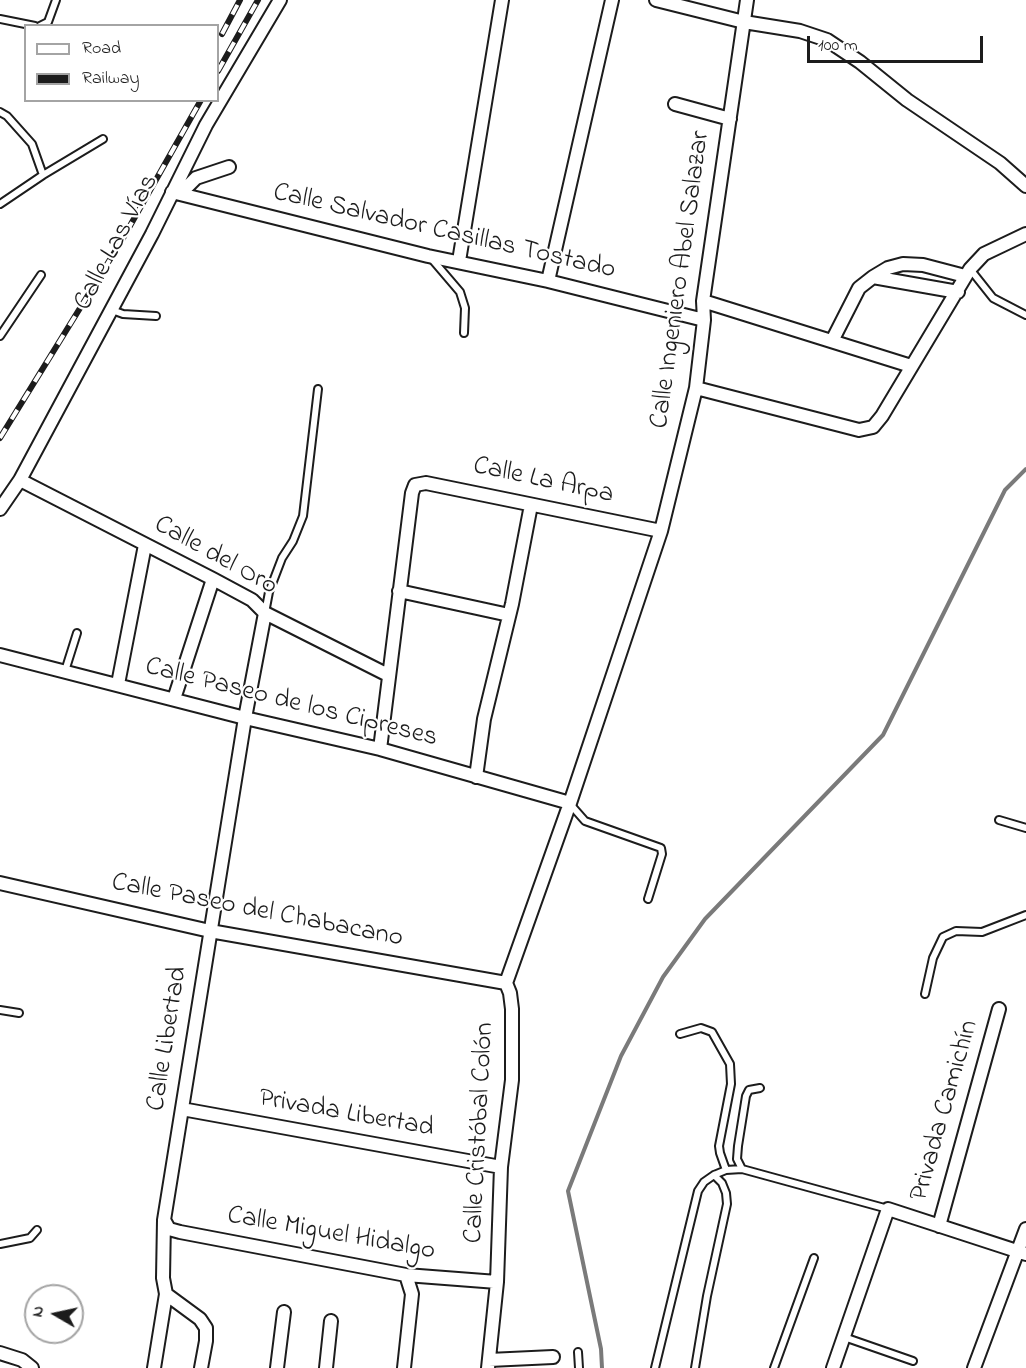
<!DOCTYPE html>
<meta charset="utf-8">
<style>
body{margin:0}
#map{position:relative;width:1026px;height:1368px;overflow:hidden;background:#fff;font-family:"Indie Flower",sans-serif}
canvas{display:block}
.legend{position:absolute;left:24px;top:24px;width:195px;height:78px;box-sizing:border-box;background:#fff;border:2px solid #a4a4a4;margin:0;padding:8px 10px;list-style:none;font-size:18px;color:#1c1c1c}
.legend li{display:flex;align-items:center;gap:12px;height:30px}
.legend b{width:30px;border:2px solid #a4a4a4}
.north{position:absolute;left:24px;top:1284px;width:60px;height:60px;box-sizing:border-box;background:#fff;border:2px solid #a4a4a4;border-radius:50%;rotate:279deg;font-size:16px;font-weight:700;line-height:24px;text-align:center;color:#1c1c1c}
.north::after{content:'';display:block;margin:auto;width:21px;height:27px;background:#1c1c1c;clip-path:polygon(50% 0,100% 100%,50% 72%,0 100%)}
.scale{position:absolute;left:807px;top:36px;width:176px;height:27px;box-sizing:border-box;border:3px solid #1c1c1c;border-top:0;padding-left:8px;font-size:18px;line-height:21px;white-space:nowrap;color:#1c1c1c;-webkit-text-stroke:4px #fff;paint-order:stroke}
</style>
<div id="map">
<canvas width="1026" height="1368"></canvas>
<ul class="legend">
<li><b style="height:8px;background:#fff"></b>Road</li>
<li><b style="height:8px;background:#1c1c1c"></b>Railway</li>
</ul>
<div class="north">N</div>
<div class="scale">100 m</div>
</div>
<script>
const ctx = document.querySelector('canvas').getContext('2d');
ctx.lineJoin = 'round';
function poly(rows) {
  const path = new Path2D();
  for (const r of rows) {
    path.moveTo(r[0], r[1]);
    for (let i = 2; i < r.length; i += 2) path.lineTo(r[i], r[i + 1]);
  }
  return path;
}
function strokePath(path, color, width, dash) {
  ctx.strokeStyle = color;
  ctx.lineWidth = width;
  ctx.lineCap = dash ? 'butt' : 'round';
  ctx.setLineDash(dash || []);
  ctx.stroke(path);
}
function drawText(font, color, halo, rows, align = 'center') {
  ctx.font = font + ' "Indie Flower",sans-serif';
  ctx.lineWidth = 4.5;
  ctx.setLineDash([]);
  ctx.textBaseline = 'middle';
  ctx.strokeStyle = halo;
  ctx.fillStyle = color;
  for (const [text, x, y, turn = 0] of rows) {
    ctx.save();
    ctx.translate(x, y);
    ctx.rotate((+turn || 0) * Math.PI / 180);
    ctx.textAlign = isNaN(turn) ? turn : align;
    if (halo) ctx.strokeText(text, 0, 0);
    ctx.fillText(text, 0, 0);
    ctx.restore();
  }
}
strokePath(poly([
 [602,1368,601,1349,568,1191,621,1056,663,977,705,919,883,735,1005,490,1026,469]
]), '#7a7a7a', 4);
const service = poly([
 [0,19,35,26],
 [40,26,48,22,56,0],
 [0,112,7,116,32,144,43,175],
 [0,204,43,175,103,139],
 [431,258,460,292,465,308,464,333],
 [970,269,993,298,1026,315],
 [112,310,123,314,156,316],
 [0,336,41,275],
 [265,613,269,592,282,558,293,541,303,516,318,389],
 [65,671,77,633],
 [570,804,585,821,661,848,662,854,648,899],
 [999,820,1026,828],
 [925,994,933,958,943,937,956,931,982,932,1026,915],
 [0,1010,19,1013],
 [680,1034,701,1028,712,1032,730,1064,731,1084,719,1146,720,1153,726,1170],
 [742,1169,737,1159,738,1146,746,1096,749,1090,760,1088],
 [0,1244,30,1238,37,1230],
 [844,1337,913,1361],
 [578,1352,579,1368],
 [655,1368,698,1191,704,1182,714,1175,726,1170,742,1169,888,1209],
 [695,1368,707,1296,727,1204,726,1193,722,1183,714,1175],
 [774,1368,814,1258]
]);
const minor = poly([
 [656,0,744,22,800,31,827,40,860,62,907,100,1000,163,1026,186],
 [675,104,730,119],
 [172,192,428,256,548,281,704,320],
 [180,194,196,178,229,167],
 [459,261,502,0],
 [873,277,888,268,903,264,923,265,965,276],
 [548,281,612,0],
 [703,301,911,366],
 [832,341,859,288,873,277,958,292],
 [696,388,859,430,873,427,882,416,970,269,984,254,1026,234],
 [20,480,213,579,252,600,265,613,388,675],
 [0,509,20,480,152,234,206,125,280,0],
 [399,591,509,615],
 [0,655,245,718,380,749,570,803],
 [118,684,145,545],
 [174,699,213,579],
 [380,749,412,493,415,485,426,483,661,531],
 [476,777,484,719,512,604,531,505],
 [0,883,210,931,506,983],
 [182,1109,501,1167],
 [164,1220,169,1229,180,1232,406,1275,497,1282],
 [939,1226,999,1009],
 [166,1294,200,1319,206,1328,206,1341,201,1368],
 [0,1353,22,1360,32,1368],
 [489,1360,553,1357],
 [154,1368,166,1294,163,1278,164,1220,245,718,265,613],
 [277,1368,284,1312],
 [326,1368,331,1321],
 [404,1368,412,1294,406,1275],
 [488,1368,497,1282,501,1167,512,1080,512,1009,510,993,506,983,570,803,661,531,696,388,704,320,703,301,747,0],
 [833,1368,888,1209,1026,1254],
 [974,1368,1026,1229]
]);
strokePath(service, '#1c1c1c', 10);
strokePath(minor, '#1c1c1c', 16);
strokePath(service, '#fff', 6);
strokePath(minor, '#fff', 12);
const rail = poly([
 [222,34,240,0],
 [218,71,258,0],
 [0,438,122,240,201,100]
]);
strokePath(rail, '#1c1c1c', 6);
strokePath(rail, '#fff', 4, [11]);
drawText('27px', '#1c1c1c', '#fff', [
 ["Calle Salvador Casillas Tostado",444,233,13],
 ["Calle Las Vías",118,243,-62],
 ["Calle Ingeniero Abel Salazar",682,280,-82],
 ["Calle La Arpa",543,482,12],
 ["Calle del Oro",215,557,29],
 ["Calle Paseo de los Cipreses",291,704,14],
 ["Calle Paseo del Chabacano",257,912,11],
 ["Calle Libertad",169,1039,-81],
 ["Privada Camichín",946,1111,-74],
 ["Privada Libertad",346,1115,10],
 ["Calle Cristóbal Colón",481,1133,-87],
 ["Calle Miguel Hidalgo",331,1235,10]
]);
</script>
